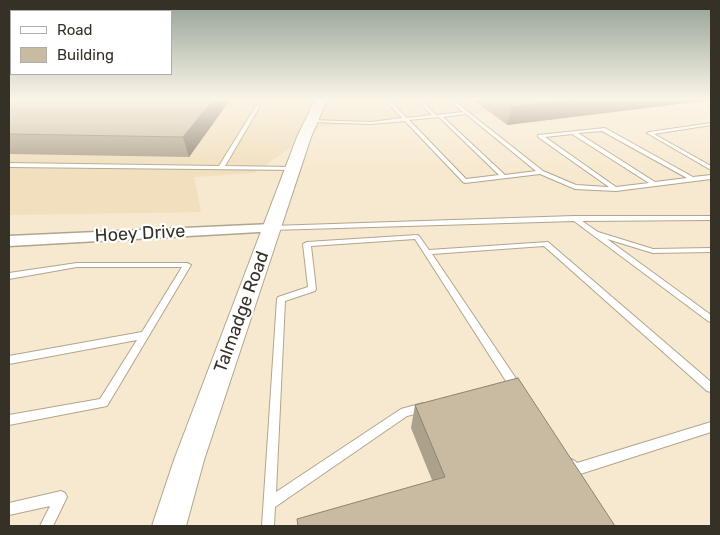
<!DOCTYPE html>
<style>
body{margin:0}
#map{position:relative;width:720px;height:535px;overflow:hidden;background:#f7e9cf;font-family:Rubik,sans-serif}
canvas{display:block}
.frame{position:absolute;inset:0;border:10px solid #363127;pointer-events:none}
.legend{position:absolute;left:10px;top:10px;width:162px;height:65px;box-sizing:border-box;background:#fff;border:1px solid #afada9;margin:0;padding:6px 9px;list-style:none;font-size:15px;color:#363127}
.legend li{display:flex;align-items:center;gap:10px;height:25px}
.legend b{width:25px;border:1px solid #afada9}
</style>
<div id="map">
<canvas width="720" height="535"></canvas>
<div class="frame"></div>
<ul class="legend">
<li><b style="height:6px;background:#fff"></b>Road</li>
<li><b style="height:14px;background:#c8bba2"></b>Building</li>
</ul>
</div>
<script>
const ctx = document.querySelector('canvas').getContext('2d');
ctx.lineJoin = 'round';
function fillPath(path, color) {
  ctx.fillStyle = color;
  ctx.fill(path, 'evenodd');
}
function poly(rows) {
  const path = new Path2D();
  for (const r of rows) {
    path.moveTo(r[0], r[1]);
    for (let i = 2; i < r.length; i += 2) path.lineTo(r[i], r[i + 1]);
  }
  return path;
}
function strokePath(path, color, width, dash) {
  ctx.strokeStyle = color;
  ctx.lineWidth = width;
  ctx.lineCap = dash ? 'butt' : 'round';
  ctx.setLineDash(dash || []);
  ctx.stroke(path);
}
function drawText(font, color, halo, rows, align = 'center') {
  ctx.font = font + ' Rubik,sans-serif';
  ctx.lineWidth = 4.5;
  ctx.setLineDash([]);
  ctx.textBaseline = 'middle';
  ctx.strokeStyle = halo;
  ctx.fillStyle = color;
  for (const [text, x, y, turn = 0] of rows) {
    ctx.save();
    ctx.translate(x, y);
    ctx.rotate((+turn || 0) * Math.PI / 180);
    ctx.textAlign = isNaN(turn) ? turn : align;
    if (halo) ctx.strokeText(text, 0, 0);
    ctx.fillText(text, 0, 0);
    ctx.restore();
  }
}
fillPath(poly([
 [9,100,646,100,320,127,254,173,194,177,201,212,9,215]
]), '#f1dfbe');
const service = poly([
 [385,100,389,100,407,118,432,115,417,100,421,100,436,115,463,112,449,100,453,100,543,171,576,185,609,187,538,137,538,135,605,128,693,177,711,175,711,179,616,191,575,189,540,174,465,183,463,182,405,121,371,124,311,122,309,121,311,120,371,122,402,118,385,100],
 [466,114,536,171,505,175,443,117,466,114],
 [439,117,499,175,466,179,409,120,439,117],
 [602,131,687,178,655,182,578,133,602,131],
 [572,134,649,183,616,187,545,137,572,134],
 [258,105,260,106,225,166,294,167,296,168,296,170,9,167,9,163,219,166,256,106,258,105],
 [711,123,711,125,654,134,711,166,711,170,647,133,649,132,711,123],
 [574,216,711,216,711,220,582,221,598,232,653,249,711,248,711,252,653,253,607,239,711,315,711,322,708,321,574,221,272,230,269,228,272,226,574,216],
 [417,235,419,236,429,250,548,242,711,382,711,392,707,391,544,246,432,254,521,386,522,389,521,392,517,393,513,392,415,239,311,246,316,289,315,291,285,301,276,492,401,409,423,403,427,405,428,408,427,411,407,416,275,507,274,526,262,526,277,299,278,297,308,287,303,244,307,242,417,235],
 [77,263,187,263,191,265,107,406,9,425,9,415,100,399,137,340,9,364,9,356,142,332,182,267,77,267,9,279,9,273,77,263],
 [711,422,711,432,574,476,570,474,565,465,567,461,571,459,575,461,577,463,711,422],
 [61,491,65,493,67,497,53,526,40,526,50,506,9,515,9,503,61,491]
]);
const minor = poly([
 [272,224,277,225,279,228,277,231,9,246,9,236,272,224]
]);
const tertiary = poly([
 [315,100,327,100,311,137,204,460,186,526,152,526,174,460,297,137,315,100]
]);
strokePath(service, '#b2a58d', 2);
strokePath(minor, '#b2a58d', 3);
strokePath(tertiary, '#b2a58d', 2);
fillPath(service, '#fff');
fillPath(minor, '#fff');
fillPath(tertiary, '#fff');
fillPath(poly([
 [9,100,230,100,189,157,9,154],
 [474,100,711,100,507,125],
 [415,405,615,526,432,480,411,428]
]), '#aca18b');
fillPath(poly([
 [213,100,230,100,189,157,183,137],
 [571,100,711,100,507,125,512,106]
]), '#8c8371');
const building = poly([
 [9,100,213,100,183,137,9,134,9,100],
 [502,100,571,100,512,106,502,100],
 [518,378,615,526,298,526,297,519,445,477,415,405,518,378]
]);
fillPath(building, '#c8bba2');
strokePath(building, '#8c8371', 1);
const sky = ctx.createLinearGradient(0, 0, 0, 174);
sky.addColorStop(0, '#93a194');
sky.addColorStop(0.57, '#fbf5e9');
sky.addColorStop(1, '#fbf5e900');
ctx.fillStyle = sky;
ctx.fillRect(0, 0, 720, 174);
drawText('18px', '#363127', '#fff', [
 ["Hoey Drive",140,234,-3],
 ["Talmadge Road",242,312,-70]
]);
</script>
